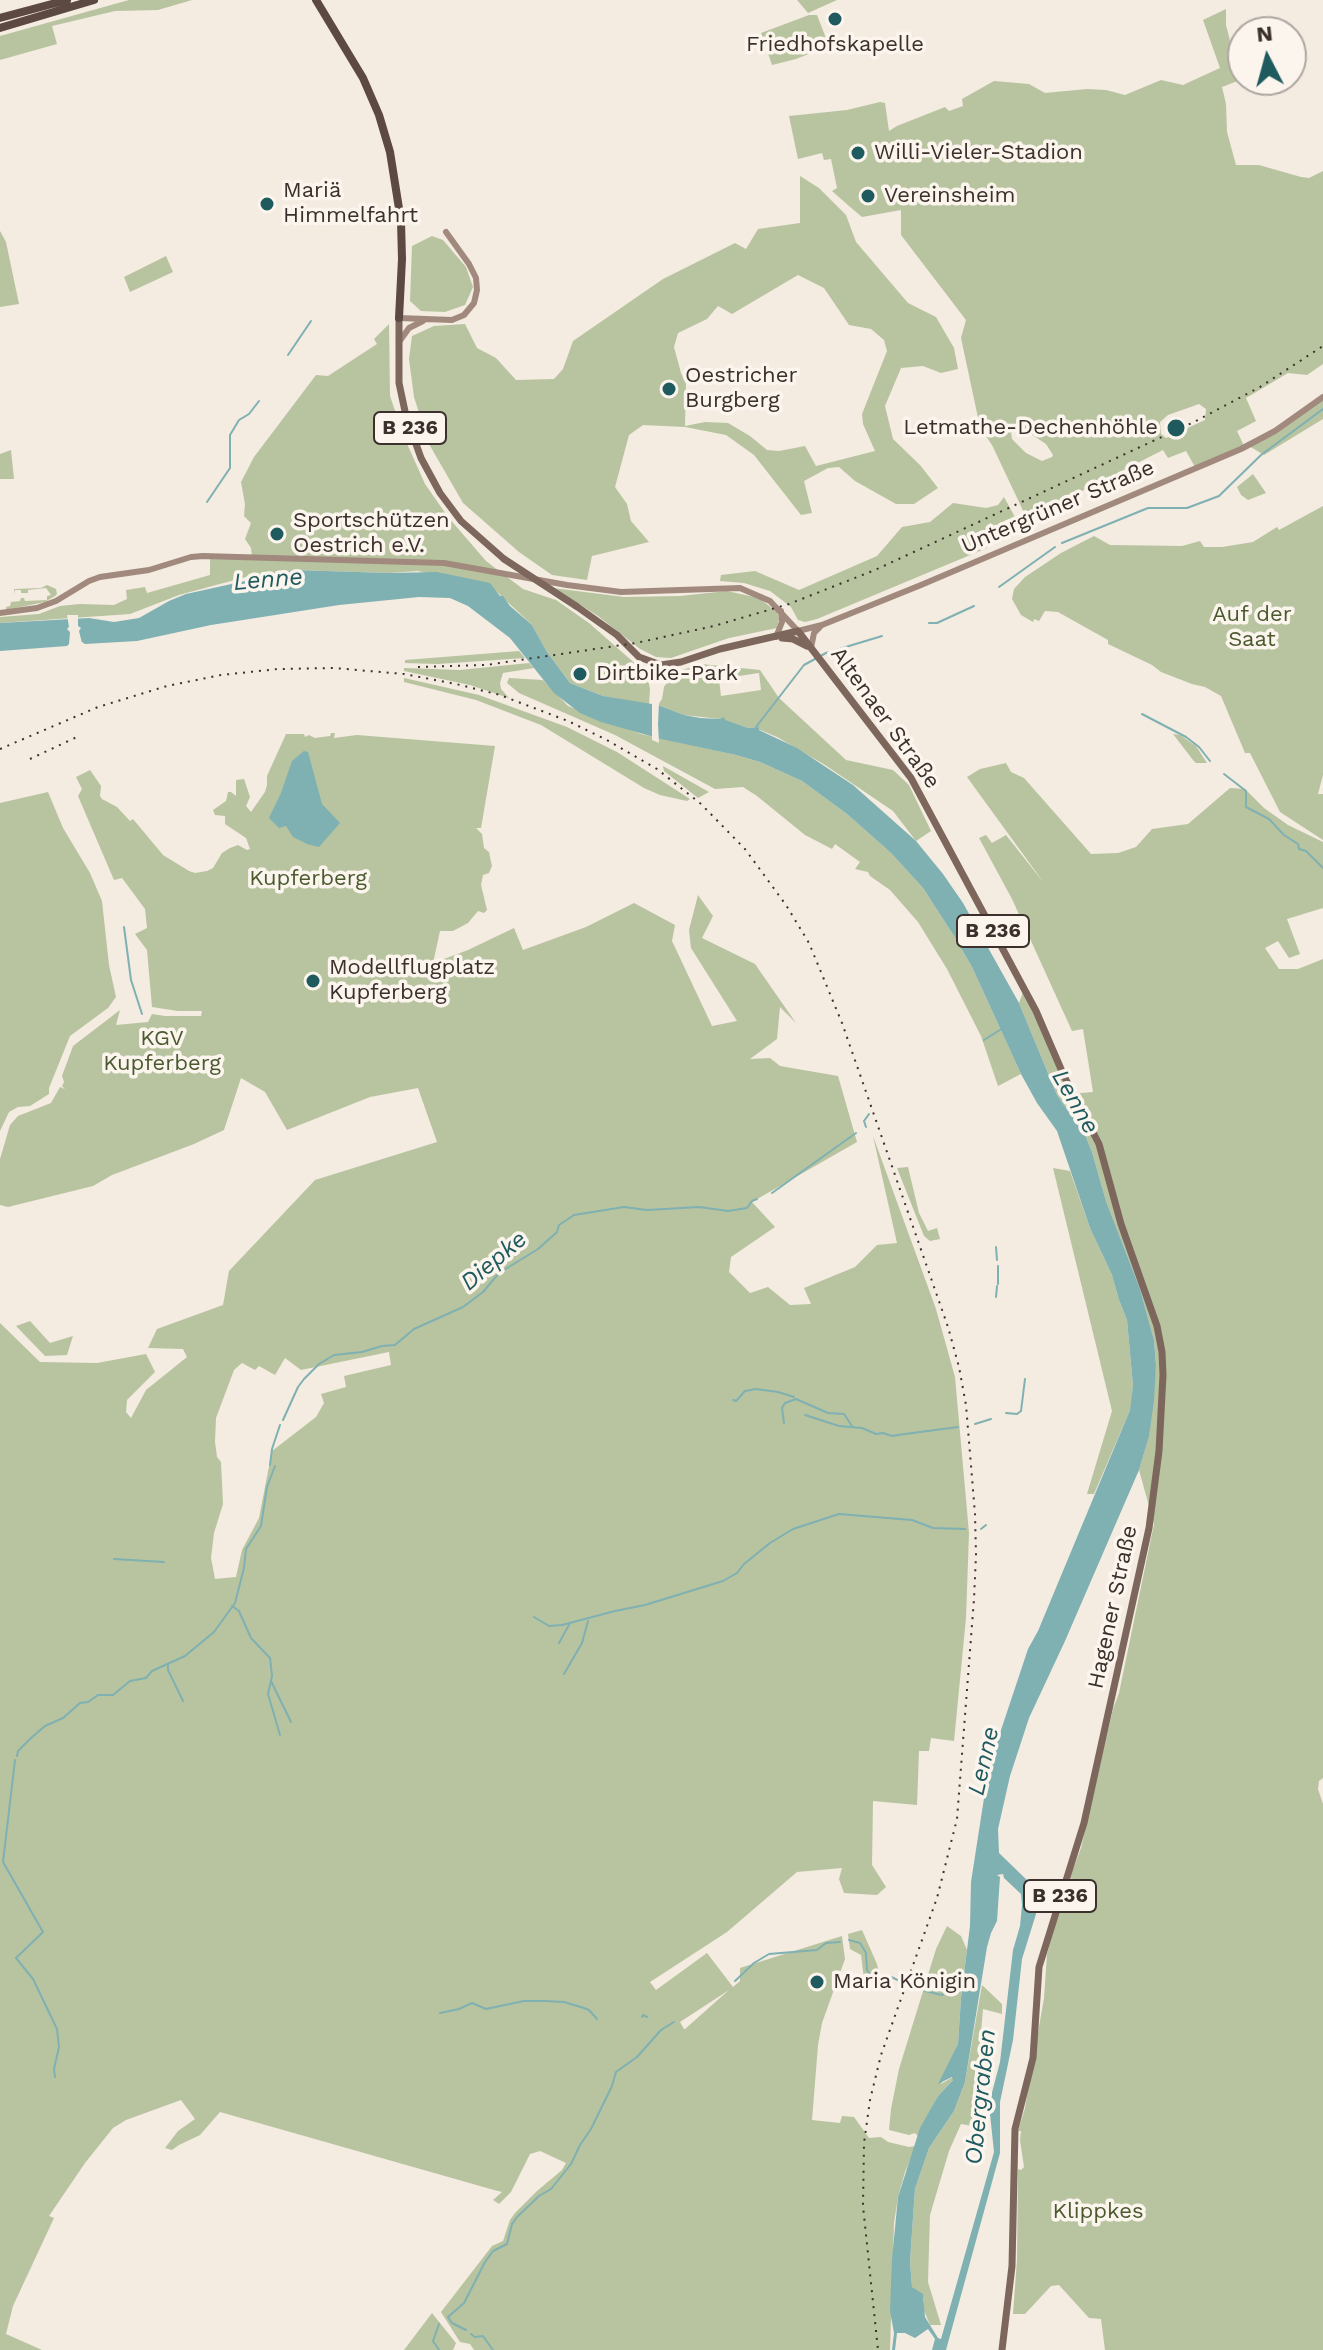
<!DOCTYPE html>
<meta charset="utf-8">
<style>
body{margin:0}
#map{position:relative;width:1323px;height:2350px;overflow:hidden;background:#f4ebe1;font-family:"Work Sans",sans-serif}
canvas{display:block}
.north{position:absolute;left:1227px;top:16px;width:80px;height:80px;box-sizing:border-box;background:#fbf5ee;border:2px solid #aea6a0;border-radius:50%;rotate:354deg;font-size:22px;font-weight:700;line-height:32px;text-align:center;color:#3b302b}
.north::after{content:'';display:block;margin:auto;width:28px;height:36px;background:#1f5a5e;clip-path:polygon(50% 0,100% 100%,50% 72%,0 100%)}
</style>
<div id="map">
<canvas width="1323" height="2350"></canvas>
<div class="north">N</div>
</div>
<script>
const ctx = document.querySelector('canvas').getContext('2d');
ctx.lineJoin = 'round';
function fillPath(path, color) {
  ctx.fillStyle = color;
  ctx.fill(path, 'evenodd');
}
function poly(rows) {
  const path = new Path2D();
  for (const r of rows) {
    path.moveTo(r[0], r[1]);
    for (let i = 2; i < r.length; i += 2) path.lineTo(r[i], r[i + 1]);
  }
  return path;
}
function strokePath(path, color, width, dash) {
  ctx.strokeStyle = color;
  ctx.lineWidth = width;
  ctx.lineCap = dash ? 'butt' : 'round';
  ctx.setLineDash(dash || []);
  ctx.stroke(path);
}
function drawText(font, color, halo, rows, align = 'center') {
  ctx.font = font + ' "Work Sans",sans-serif';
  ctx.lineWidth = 7;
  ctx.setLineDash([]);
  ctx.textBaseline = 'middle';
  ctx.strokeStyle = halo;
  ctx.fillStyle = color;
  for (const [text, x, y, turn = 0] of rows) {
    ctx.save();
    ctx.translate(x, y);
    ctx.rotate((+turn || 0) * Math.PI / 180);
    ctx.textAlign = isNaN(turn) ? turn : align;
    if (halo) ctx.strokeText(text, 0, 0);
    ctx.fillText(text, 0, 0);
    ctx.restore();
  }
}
fillPath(poly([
 [129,0,192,0,158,10,115,11,52,26,57,44,0,60,0,36],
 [797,0,837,0,808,13],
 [1226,9,1226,25,1240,80,1222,87,1226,104,1227,132,1236,165,1259,165,1301,177,1309,178,1323,171,1323,364,1307,375,1288,373,1246,398,1256,421,1237,431,1244,446,1195,467,1186,451,1168,458,1163,450,1027,519,992,445,980,427,961,338,966,320,901,235,901,210,862,217,849,206,832,191,837,188,831,159,824,160,822,153,798,159,789,116,847,110,880,102,885,103,889,131,897,126,945,107,949,111,963,106,962,99,994,81,1029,84,1045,93,1087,89,1106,90,1125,95,1161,80,1183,85,1220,68,1203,20],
 [1199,404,1206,409,1205,420,1166,438,1161,434,1160,422,1168,415],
 [1022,428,1046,444,1053,455,1052,457,1042,461,1026,453,1012,439,1011,433],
 [809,15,817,15,829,46,796,59,772,65,761,33],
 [800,176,819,188,846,215,856,242,908,303,936,317,954,348,958,369,941,373,923,366,901,368,885,406,893,439,920,465,938,488,914,504,896,504,855,481,839,467,828,468,804,481,812,513,801,515,754,455,726,435,685,427,643,425,629,435,615,487,627,504,631,521,649,542,592,556,587,580,552,575,519,552,463,503,429,444,414,397,409,359,412,336,434,326,465,324,477,348,496,358,516,380,554,379,563,369,573,341,663,279,735,243,746,249,758,229,800,223],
 [798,275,824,288,849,325,871,329,884,340,887,351,862,414,863,424,875,451,816,466,805,446,779,451,767,450,750,436,728,423,705,422,685,426,686,384,681,373,674,347,678,333,707,319,718,306,732,314],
 [0,231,6,242,19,304,0,307],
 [432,236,443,240,466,267,473,287,465,305,445,312,421,311,410,301,412,246],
 [166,256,173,272,130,292,124,277],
 [389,324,390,396,404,437,425,484,448,517,486,561,523,589,556,600,589,623,647,674,650,689,649,705,603,696,570,683,547,652,532,625,495,590,418,571,389,573,294,570,257,574,179,595,130,614,0,623,0,617,39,614,60,606,80,604,114,605,127,599,126,590,145,587,147,593,210,575,210,557,252,556,251,548,245,539,251,523,244,516,245,504,241,482,254,457,316,375,328,376,377,344,374,339],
 [1323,400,1323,419,1264,455,1249,446,1274,435],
 [11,450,14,479,0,479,0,454],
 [1253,474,1266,493,1248,500,1241,495,1237,487],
 [1004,497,1016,519,1006,520,988,532,987,548,817,619,805,622,798,620,791,607,770,591,744,583,720,581,721,575,755,571,799,590,877,556,902,527,930,522,953,503,986,508,998,505],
 [1323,506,1323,775,1318,794,1323,794,1323,840,1280,812,1250,753,1245,753,1221,696,1205,687,1192,684,1161,672,1152,665,1108,644,1108,640,1058,612,1045,611,1039,621,1034,619,1033,622,1021,615,1012,599,1014,589,1025,577,1061,553,1094,536,1110,545,1182,546,1200,541,1204,547,1222,547,1253,542,1277,527,1279,530],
 [47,585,56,589,57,594,55,596,45,602,6,610,6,607,10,606,11,602,20,601,21,598,24,598,25,601,47,600,47,596,51,595,46,588,28,590,28,593,21,593,21,590,15,590,15,594,14,589,41,588],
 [553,588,624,597,680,596,727,591,759,598,777,612,779,619,777,628,729,638,671,658,656,657,640,649,598,616],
 [519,651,525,658,438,664,405,663,405,660],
 [529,663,534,668,503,673,500,683,501,689,509,698,470,685,404,671,404,668,460,670],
 [701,664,760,670,779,698,846,760,893,770,909,785,931,831,916,841,893,811,825,765,777,737,758,729,759,727,748,728,720,719,684,715,658,705,662,699,664,687,673,673],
 [759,673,761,690,721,696,719,679],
 [404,678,479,695,567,727,617,752,690,799,687,801,660,795,644,788,541,725,476,700,404,682],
 [509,678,543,680,568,706,641,734,736,755,760,762,802,781,847,814,891,853,923,888,954,936,972,967,1021,1074,998,1086,981,1036,947,969,918,922,890,890,870,876,868,872,855,869,860,862,835,844,832,849,805,835,757,796,743,787,715,789,615,735,519,693,507,683],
 [331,733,335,733,334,738,357,735,495,746,481,828,476,828,482,834,484,848,489,852,492,866,489,873,483,875,481,885,487,910,484,913,478,911,468,923,453,931,440,931,433,963,468,950,514,928,523,950,586,927,634,903,675,925,672,941,712,1026,737,1021,691,948,689,930,698,895,713,916,702,938,755,964,796,1023,780,1007,777,1039,750,1059,770,1058,780,1066,838,1076,857,1142,752,1202,775,1227,731,1257,729,1272,750,1293,768,1287,790,1305,811,1304,804,1288,855,1267,877,1245,897,1243,873,1136,936,1309,955,1377,969,1533,966,1618,954,1741,931,1738,929,1751,919,1751,917,1805,873,1801,872,1865,886,1887,877,1895,844,1893,839,1879,842,1868,797,1872,727,1932,650,1982,656,1990,707,1953,733,1987,740,1981,740,1968,842,1936,845,1959,822,2023,818,2045,812,2120,840,2123,842,2116,854,2117,869,2138,881,2137,888,2142,909,2147,916,2146,905,2172,898,2197,894,2223,890,2350,474,2350,470,2344,460,2342,441,2312,492,2246,503,2241,510,2220,515,2213,537,2191,562,2170,566,2163,540,2151,530,2154,511,2192,499,2204,493,2200,502,2192,494,2190,220,2112,200,2135,179,2145,172,2150,165,2148,178,2131,195,2119,181,2100,126,2120,113,2128,85,2163,49,2216,54,2218,13,2306,6,2334,42,2350,0,2350,0,1323,40,1362,97,1363,146,1354,155,1372,127,1400,126,1412,131,1418,146,1390,187,1357,183,1349,148,1348,157,1329,223,1305,229,1271,315,1180,437,1142,418,1088,370,1097,287,1130,265,1092,241,1078,224,1130,194,1144,112,1175,93,1186,8,1207,0,1205,0,1159,10,1125,18,1116,51,1103,60,1087,65,1089,62,1086,64,1082,62,1076,73,1046,120,1010,116,1025,148,1022,152,1014,165,1016,201,1016,202,1011,178,1011,152,1007,147,950,135,934,147,928,145,909,122,878,114,880,78,796,82,789,76,777,90,770,101,786,100,796,102,799,117,807,130,821,133,819,163,855,189,871,195,873,207,871,213,868,222,853,230,848,238,845,247,850,250,849,246,838,225,824,225,816,215,815,213,810,226,801,228,792,231,792,236,796,236,780,244,779,250,797,246,806,251,812,265,792,267,785,267,776,286,734,304,734,305,737,309,735,315,738,330,736],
 [389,1352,391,1365,344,1376,346,1387,321,1394,324,1403,316,1417,272,1451,259,1518,242,1550,236,1577,215,1579,211,1558,214,1533,223,1504,221,1462,217,1457,215,1442,216,1418,234,1370,242,1363,255,1370,259,1366,275,1375,285,1358,301,1370],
 [729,1990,685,2029,684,2029,680,2022],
 [1173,734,1180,735,1196,746,1207,763,1196,763,1193,760],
 [1006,763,1011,772,1024,778,1091,854,1118,853,1136,847,1152,829,1188,824,1230,788,1245,789,1264,808,1288,825,1323,842,1323,908,1287,919,1300,954,1289,958,1278,941,1265,948,1279,969,1298,969,1323,959,1323,1778,1319,1781,1318,1789,1323,1804,1323,2350,1105,2350,1101,2319,1089,2318,1059,2285,1051,2286,1025,2314,1013,2314,1017,2260,1018,2169,1021,2170,1024,2167,1020,2140,1021,2131,1018,2131,1025,2108,1044,1998,1047,1954,1057,1918,1067,1897,1072,1872,1081,1848,1113,1709,1119,1693,1154,1524,1139,1470,1149,1437,1156,1365,1154,1340,1140,1289,1106,1201,1092,1152,1085,1135,1057,1095,1019,1003,1023,992,1044,1034,1069,1094,1093,1092,1083,1029,1072,1031,1012,899,979,838,986,835,992,843,1006,835,1044,883,967,777,980,769],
 [663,766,709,792,698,798,664,771],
 [48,792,63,828,90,873,102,901,109,965,116,997,108,1008,70,1036,49,1088,49,1094,30,1106,18,1107,9,1112,0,1131,0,803],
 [908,1167,919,1213,928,1231,937,1228,940,1239,930,1241,924,1236,897,1168],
 [1053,1168,1070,1171,1090,1228,1112,1275,1119,1300,1127,1320,1133,1386,1132,1400,1130,1410,1094,1494,1087,1494,1112,1411],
 [30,1321,50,1343,73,1336,67,1355,45,1356,16,1326],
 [947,1926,961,1936,967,1950,961,1998,958,2044,941,2084,953,2077,953,2080,938,2096,918,2136,915,2133,909,2135,889,2130,891,2109,899,2069,936,1949],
 [862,1930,877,1964,882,1986,864,1979,861,1955,850,1949,848,1934],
 [982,1985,1002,2004,1002,2014,983,2009,973,2126,961,2124,949,2151,930,2215,928,2282,941,2325,930,2325,923,2308,924,2299,912,2287,910,2261,915,2189,929,2148,954,2111,965,2082],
 [432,2313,456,2343,453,2350,404,2350]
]), '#b8c4a0');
fillPath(poly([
 [294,570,389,573,437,572,490,583,500,596,503,596,510,606,532,625,547,652,570,683,603,696,658,705,684,715,700,718,720,719,724,717,725,720,748,728,759,727,759,730,797,748,853,785,916,841,943,874,963,903,1019,1003,1057,1095,1085,1135,1092,1152,1106,1201,1140,1289,1154,1340,1156,1365,1154,1400,1149,1437,1139,1470,1065,1641,1029,1718,1010,1776,998,1829,999,1853,1031,1884,1034,1892,1036,1914,1022,1959,1013,2040,1000,2102,1000,2153,946,2350,932,2350,935,2339,928,2329,915,2338,905,2333,897,2333,895,2350,892,2350,894,2333,890,2311,892,2259,898,2197,920,2128,938,2096,953,2080,952,2077,938,2084,958,2044,961,1998,970,1926,971,1882,989,1766,1028,1649,1038,1631,1130,1410,1133,1386,1127,1320,1119,1300,1112,1275,1090,1228,1057,1131,1037,1103,1021,1074,972,967,954,936,923,888,891,853,847,814,802,781,760,762,736,755,661,739,601,722,580,713,554,693,510,638,468,606,450,598,419,597,339,605,211,625,137,641,85,644,82,642,71,642,67,646,0,651,0,623,89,618,114,622,139,618,169,601,186,594,245,581,257,574],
 [1003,1874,1004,1878,1021,1894,1022,1905,1020,1926,1013,1950,1000,2062,989,2104,994,2152,941,2339,938,2338,925,2317,923,2294,912,2287,910,2261,915,2189,929,2148,954,2111,965,2082,987,1947,991,1933,997,1921,1000,1877,997,1875],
 [304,751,308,752,322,804,340,823,319,847,307,844,293,837,286,826,279,828,269,818,281,793,292,761]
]), '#7fb0b2');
fillPath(poly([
 [67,615,78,615,78,626,81,628,79,631,82,643,79,646,72,647,69,644,70,632,67,629,69,627],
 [652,701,659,702,658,724,659,743,652,740]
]), '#f4ebe1');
strokePath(poly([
 [288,355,311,321],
 [207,502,230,468,230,435,239,420,249,414,259,401],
 [1062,543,1148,508,1187,508,1219,496,1261,455,1323,409],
 [999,587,1055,547],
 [929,623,937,623,974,606],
 [1142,714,1186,737,1199,747,1210,761],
 [756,727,804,665,826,653,882,636],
 [1224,774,1246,791,1246,807,1269,819,1284,835,1298,844,1299,849,1306,851,1323,868],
 [124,927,131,980,142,1014],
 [984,1040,1003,1028],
 [866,1127,864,1121,869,1114],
 [772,1193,856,1133],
 [996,1247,997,1260],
 [998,1284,998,1266],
 [996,1297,997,1286],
 [733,1400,736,1401,745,1391,756,1389,778,1392,794,1397],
 [1006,1413,1017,1414,1021,1411,1025,1379],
 [805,1415,839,1426,862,1428,876,1434,883,1433,892,1436,905,1434,958,1427],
 [283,1420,298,1387,304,1379,319,1364,334,1355,362,1352,382,1346,395,1345,414,1329,463,1307,483,1292,499,1273,538,1249,557,1232,559,1225,574,1215,624,1207,647,1210,699,1207,728,1211,747,1208,752,1201,757,1199],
 [784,1423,782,1408,785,1403,796,1399,828,1413,844,1414,852,1426],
 [975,1424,991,1419],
 [270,1465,272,1449,280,1425],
 [981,1529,986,1525],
 [114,1559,164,1562],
 [232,1606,239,1611,251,1638,270,1658,272,1676,268,1694,280,1735],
 [534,1617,549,1626,562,1625,615,1611,645,1605,723,1581,737,1573,744,1564,770,1543,793,1529,839,1514,912,1520,933,1528,965,1529],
 [559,1643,570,1623],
 [168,1665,168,1670,183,1701],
 [564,1674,582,1643,588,1621],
 [271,1681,291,1722],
 [17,1756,18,1751,31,1738,45,1726,63,1718,80,1703,88,1702,98,1695,113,1695,130,1681,146,1678,152,1671,185,1656,214,1632,235,1603,244,1568,246,1549,261,1526,267,1487,275,1466],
 [15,1760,3,1862,43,1932,16,1958,33,1979,57,2029,59,2047,54,2069,55,2077],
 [849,1940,860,1943,866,1953,867,1970,872,1977,876,1977],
 [891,1977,900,1981],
 [735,1981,754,1963,769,1954,817,1950,826,1943,840,1942],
 [925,1991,942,1995,964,1983],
 [440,2013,459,2009,472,2003,486,2009,524,2001,544,2001,564,2002,584,2008,589,2010,597,2019],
 [642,2017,643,2015,647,2017],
 [466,2330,452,2323,448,2317,464,2303,485,2262,493,2251,507,2244,512,2224,517,2217,539,2196,551,2189,571,2164,580,2145,591,2129,612,2086,616,2072,637,2057,661,2030,674,2022],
 [471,2334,475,2337,483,2336,493,2350],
 [439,2350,433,2341,439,2324]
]), '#7fb0b2', 2);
strokePath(poly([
 [399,318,452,320,464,315,474,303,477,290,476,278,469,264,446,232],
 [399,342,409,328,423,321],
 [0,613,37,608,56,601,89,581,100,577,149,570,191,557,203,556,444,563,567,585,621,592,740,588,770,601,798,631,822,625,921,585,1241,449,1275,431,1323,397],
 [776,637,782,622,781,611],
 [811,648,814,633,820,627]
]), '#a18a7d', 6);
strokePath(poly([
 [399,318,399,383,406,416,421,458,440,493,461,521,504,559],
 [576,606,617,635,639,657,661,665,681,662,720,649,798,631,911,778,1036,1011,1064,1076,1099,1144,1121,1224,1157,1326,1162,1352,1163,1375,1159,1451,1149,1528,1084,1823,1039,1967,1033,2058,1015,2129,1012,2266,1002,2350],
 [782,638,793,639,807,646]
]), '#7d675c', 7);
strokePath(poly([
 [316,0,363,78,379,115,390,152,401,221,402,259,399,318],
 [0,18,67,0],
 [0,28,94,0]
]), '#5c4a42', 8);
strokePath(poly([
 [418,667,486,665,636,643,714,626,789,604,875,570,1194,422,1260,387,1323,346],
 [0,749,98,707,167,686,221,675,278,669,334,668,404,674,456,684,500,695,568,721,607,740,657,769,701,804,745,849,786,905,809,943,842,1023,948,1327,959,1367,966,1405,975,1514,976,1555,974,1599,957,1819,937,1898,881,2055,870,2100,864,2143,863,2206,878,2350],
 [30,759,79,736]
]), '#3b302b', 2, [2, 6]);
strokePath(poly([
 [504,559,576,606]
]), '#7d675c', 7);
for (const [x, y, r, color] of [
 [835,19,8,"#1f5a5e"],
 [858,153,8,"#1f5a5e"],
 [868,196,8,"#1f5a5e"],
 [267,204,8,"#1f5a5e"],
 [669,389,8,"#1f5a5e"],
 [1176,428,10,"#1f5a5e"],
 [277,534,8,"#1f5a5e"],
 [580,674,8,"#1f5a5e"],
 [313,981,8,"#1f5a5e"],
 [817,1982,8,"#1f5a5e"]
]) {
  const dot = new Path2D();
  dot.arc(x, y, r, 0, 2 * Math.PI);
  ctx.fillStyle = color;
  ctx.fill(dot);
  strokePath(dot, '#fbf5ee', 3);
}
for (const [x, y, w] of [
 [410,428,72],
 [993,931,72],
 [1060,1896,72]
]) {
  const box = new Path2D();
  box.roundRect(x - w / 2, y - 16, w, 32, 6);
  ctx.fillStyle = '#fbf5ee';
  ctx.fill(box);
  strokePath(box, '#3b302b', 2);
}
drawText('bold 20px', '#3b302b', null, [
 ["B 236",410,428],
 ["B 236",993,931],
 ["B 236",1060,1896]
]);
drawText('22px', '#3b302b', '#fbf5ee', [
 ["Friedhofskapelle",835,45,"center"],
 ["Willi-Vieler-Stadion",874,153],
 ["Mariä",283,191],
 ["Himmelfahrt",283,216],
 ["Vereinsheim",884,196],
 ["Oestricher",685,376],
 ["Burgberg",685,401],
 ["Letmathe-Dechenhöhle",1158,428,"right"],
 ["Sportschützen",293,521],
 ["Oestrich e.V.",293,546],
 ["Dirtbike-Park",596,674],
 ["Modellflugplatz",329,968],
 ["Kupferberg",329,993],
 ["Maria Königin",833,1982]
], 'left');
drawText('22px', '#3b302b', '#fbf5ee', [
 ["Untergrüner Straße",1058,507,-23],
 ["Altenaer Straße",885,718,54],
 ["Hagener Straße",1113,1607,-78]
]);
drawText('22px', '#4a5a2e', '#fbf5ee', [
 ["Auf der",1252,615],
 ["Saat",1252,640],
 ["Kupferberg",308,879],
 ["KGV",162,1039],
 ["Kupferberg",162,1064],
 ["Klippkes",1098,2212]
]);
drawText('italic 24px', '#1f5a5e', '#fbf5ee', [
 ["Lenne",268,580,-5],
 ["Lenne",1075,1102,60],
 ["Diepke",494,1261,-40],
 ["Lenne",984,1761,-77],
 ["Obergraben",981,2097,-84]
]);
</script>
